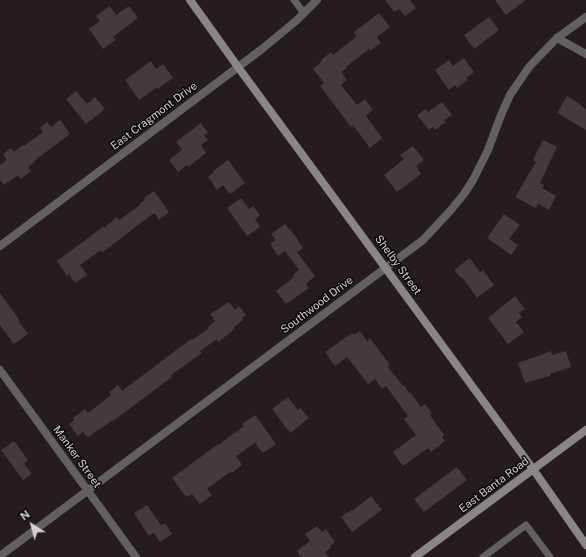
<!DOCTYPE html>
<style>
body{margin:0}
#map{position:relative;width:586px;height:557px;overflow:hidden;background:#241c1e;font-family:"Public Sans",sans-serif}
canvas{display:block}
.north{position:absolute;left:12px;top:505px;width:40px;height:40px;-webkit-text-stroke:3px #0b0708;paint-order:stroke;rotate:324deg;font-size:11px;font-weight:700;line-height:16px;text-align:center;color:#d5d0d1}
.north::after{content:'';display:block;margin:auto;width:14px;height:18px;background:#d5d0d1;clip-path:polygon(50% 0,100% 100%,50% 72%,0 100%)}
</style>
<div id="map">
<canvas width="586" height="557"></canvas>
<div class="north">N</div>
</div>
<script>
const ctx = document.querySelector('canvas').getContext('2d');
ctx.lineJoin = 'round';
function fillPath(path, color) {
  ctx.fillStyle = color;
  ctx.fill(path, 'evenodd');
}
function poly(rows) {
  const path = new Path2D();
  for (const r of rows) {
    path.moveTo(r[0], r[1]);
    for (let i = 2; i < r.length; i += 2) path.lineTo(r[i], r[i + 1]);
  }
  return path;
}
function strokePath(path, color, width, dash) {
  ctx.strokeStyle = color;
  ctx.lineWidth = width;
  ctx.lineCap = dash ? 'butt' : 'round';
  ctx.setLineDash(dash || []);
  ctx.stroke(path);
}
function drawText(font, color, halo, rows, align = 'center') {
  ctx.font = font + ' "Public Sans",sans-serif';
  ctx.lineWidth = 3;
  ctx.setLineDash([]);
  ctx.textBaseline = 'middle';
  ctx.strokeStyle = halo;
  ctx.fillStyle = color;
  for (const [text, x, y, turn = 0] of rows) {
    ctx.save();
    ctx.translate(x, y);
    ctx.rotate((+turn || 0) * Math.PI / 180);
    ctx.textAlign = isNaN(turn) ? turn : align;
    if (halo) ctx.strokeText(text, 0, 0);
    ctx.fillText(text, 0, 0);
    ctx.restore();
  }
}
fillPath(poly([
 [385,0,410,0,416,8,405,16,399,9,394,12],
 [495,0,526,0,506,15],
 [110,6,116,15,129,6,138,18,113,37,116,40,103,49,89,29,100,21,96,16],
 [379,13,390,27,377,37,381,43,370,51,369,49,346,67,347,68,341,72,347,80,341,85,357,105,365,99,373,110,366,116,382,138,370,148,353,125,351,127,320,86,324,83,313,69,322,61,321,60,331,52,333,55,357,36,354,32],
 [489,17,499,30,474,49,464,35],
 [464,58,474,72,466,78,468,80,457,88,455,85,449,90,435,70,449,60,453,66],
 [151,61,156,69,163,64,173,78,157,89,156,88,139,100,125,80],
 [76,91,87,104,95,97,105,109,86,124,66,99],
 [567,96,579,103,579,104,586,109,586,130,557,113],
 [442,102,452,115,444,120,446,122,435,130,433,127,429,130,417,115,426,109,428,112],
 [60,120,70,134,34,161,35,162,28,167,31,171,21,179,18,175,4,185,0,180,0,165,7,160,3,154,11,148,14,152,23,145,24,146,43,132,40,128,47,122,51,127],
 [201,123,208,133,204,135,208,140,201,145,206,153,188,167,187,165,178,172,169,160,182,150,176,142],
 [543,140,557,147,540,183,544,185,542,188,556,196,549,210,538,204,536,208,515,197,536,162,533,160],
 [413,146,424,160,416,166,421,174,397,192,384,175,404,159,400,155],
 [228,160,245,183,230,194,223,185,217,190,208,177,214,172,213,171],
 [154,191,169,212,159,220,154,213,103,252,101,250,80,265,87,275,75,283,69,274,67,276,57,261,91,236,90,236,103,227,104,228,117,217,119,220,140,205,139,204,145,200,144,198],
 [241,198,249,209,253,206,260,215,255,219,260,227,247,236,227,208],
 [504,214,520,225,509,239,518,245,511,255,487,238],
 [285,224,289,229,290,229,299,241,298,241,303,248,297,252,315,276,306,284,309,288,286,304,276,291,294,277,293,275,299,270,285,251,278,256,270,244,276,240,271,234],
 [470,258,480,272,483,270,494,285,477,298,462,277,461,278,454,270],
 [0,293,20,321,19,322,28,334,14,344,0,325],
 [515,296,525,309,519,313,522,317,516,322,524,332,508,344,488,318],
 [229,302,235,310,239,306,246,315,242,318,243,320,233,328,235,329,218,342,217,339,200,351,202,353,171,375,172,377,113,421,113,420,99,430,99,429,89,437,88,436,87,437,83,432,78,436,69,424,74,420,73,418,85,409,88,413,111,395,109,392,118,385,122,391,191,339,192,340,208,329,207,328,215,321,210,314],
 [360,331,367,341,370,338,390,365,388,367,403,386,404,385,409,393,410,392,421,407,425,404,432,413,430,415,444,435,442,437,445,441,431,452,428,448,403,466,393,452,416,435,404,419,408,416,386,386,382,389,375,379,368,384,347,357,335,366,325,352,352,333,354,335],
 [551,351,552,355,566,351,571,367,550,374,550,376,525,383,518,363],
 [288,397,298,410,300,408,309,418,290,433,272,409],
 [255,415,276,444,263,453,255,443,236,456,242,465,232,473,230,472,207,489,212,495,200,504,192,494,190,496,189,495,186,497,172,478,218,444,219,445,225,440,244,426,242,424],
 [14,441,28,460,24,464,32,474,23,480,1,450],
 [457,467,467,480,424,512,414,499],
 [371,496,382,510,352,532,341,517,351,510,352,511],
 [147,505,161,525,165,523,172,534,160,542,154,533,149,536,134,513],
 [317,526,322,532,326,529,335,542,330,546,331,548,325,552,329,557,301,557,297,551,310,541,305,534]
]), '#433a3c');
strokePath(poly([
 [294,0,304,13],
 [483,557,526,525,550,557]
]), '#646061', 7);
strokePath(poly([
 [557,38,586,54],
 [0,246,238,67,262,49,297,20,317,0],
 [0,370,136,557],
 [0,556,423,240,450,211,464,194,473,180,488,150,501,115,510,95,529,67,557,38,586,17]
]), '#646061', 8);
strokePath(poly([
 [190,0,238,67,533,469,586,545],
 [415,557,586,430]
]), '#8c8586', 8);
drawText('11px', '#d5d0d1', '#0b0708', [
 ["East Cragmont Drive",154,116,-37],
 ["Shelby Street",398,265,54],
 ["Southwood Drive",317,305,-37],
 ["Manker Street",77,457,54],
 ["East Banta Road",494,485,-37]
]);
</script>
